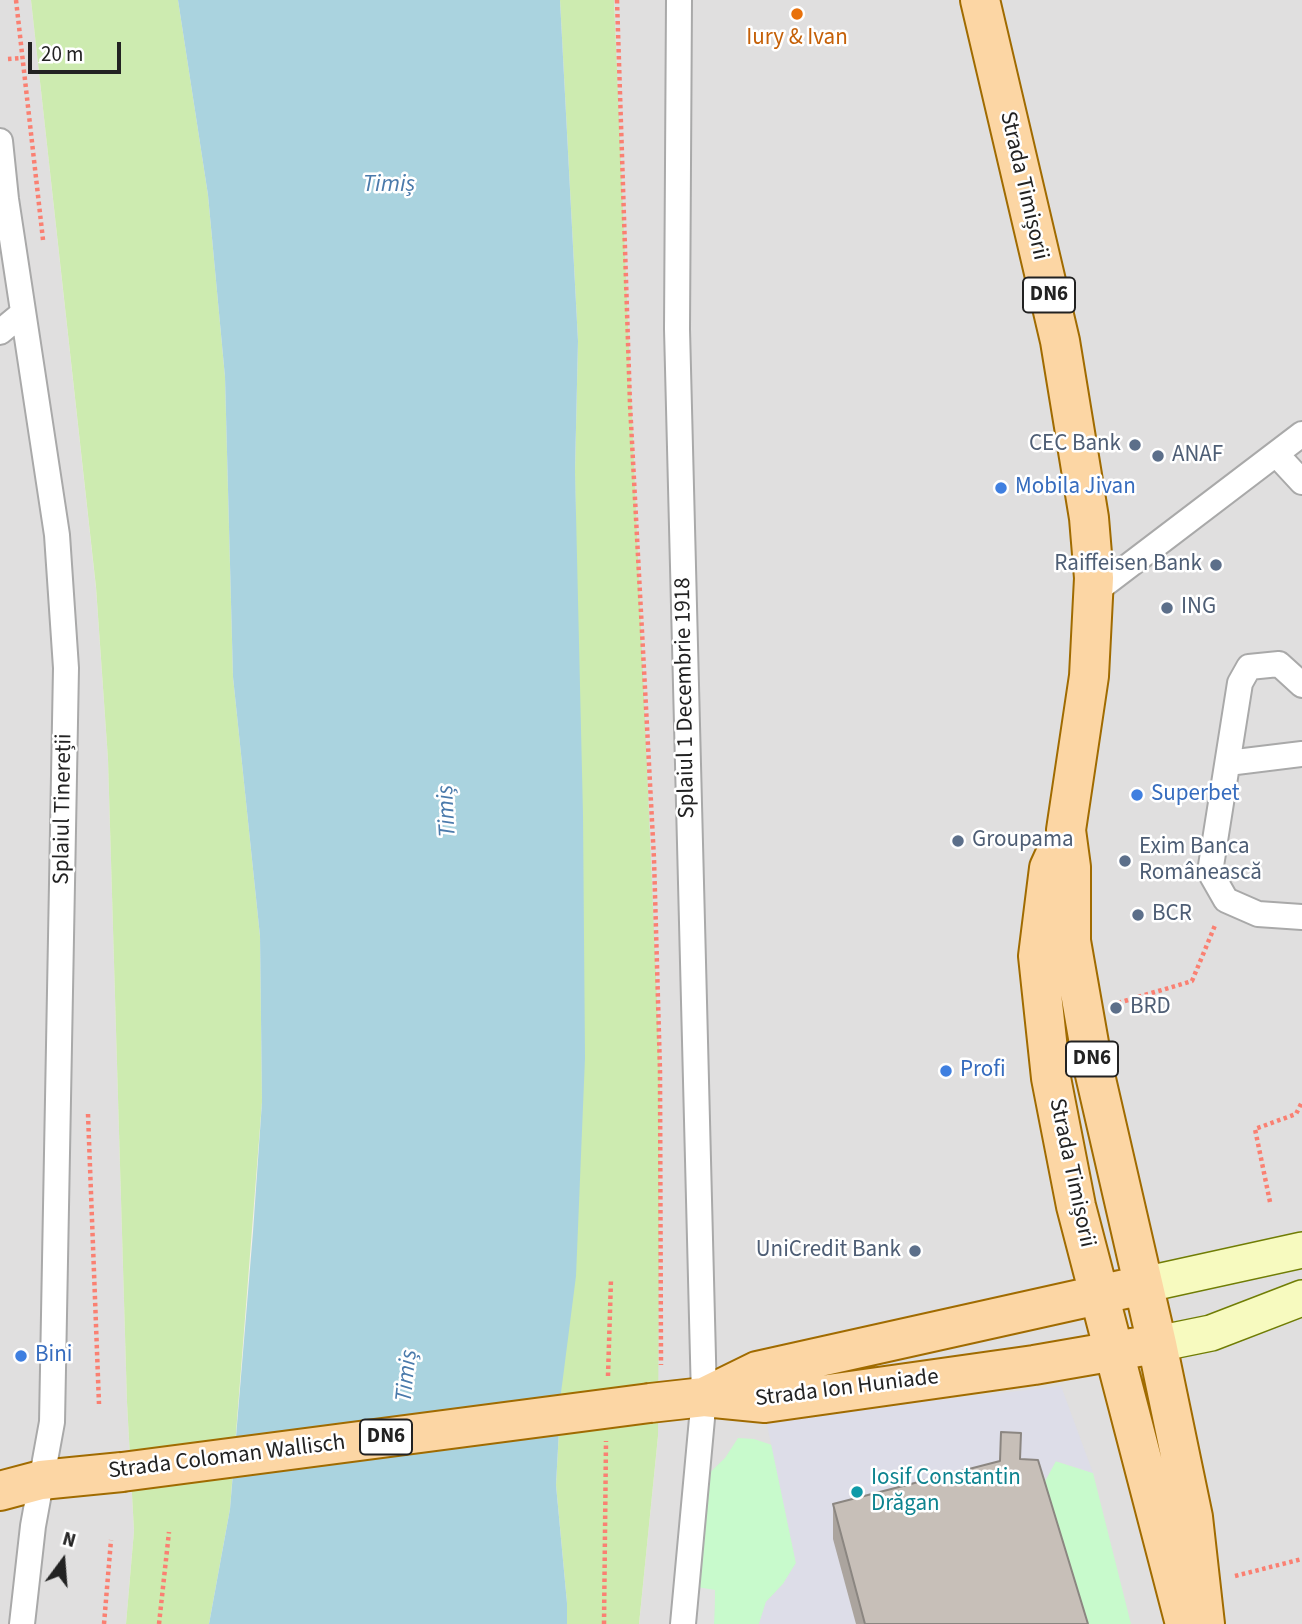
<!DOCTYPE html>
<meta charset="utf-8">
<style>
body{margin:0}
#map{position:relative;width:1302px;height:1624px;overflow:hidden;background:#f2efe9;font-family:"Source Sans 3",sans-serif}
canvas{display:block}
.north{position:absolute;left:28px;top:1526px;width:70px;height:70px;-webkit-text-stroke:5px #fff;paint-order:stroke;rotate:16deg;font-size:19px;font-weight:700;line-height:28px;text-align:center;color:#222}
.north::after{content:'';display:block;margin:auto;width:24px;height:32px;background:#222;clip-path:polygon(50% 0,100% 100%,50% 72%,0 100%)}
.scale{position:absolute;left:28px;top:42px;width:93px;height:32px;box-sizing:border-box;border:4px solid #222;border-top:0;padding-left:9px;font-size:21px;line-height:24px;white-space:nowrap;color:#222;-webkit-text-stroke:5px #fff;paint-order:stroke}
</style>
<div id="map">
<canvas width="1302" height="1624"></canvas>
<div class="north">N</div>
<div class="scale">20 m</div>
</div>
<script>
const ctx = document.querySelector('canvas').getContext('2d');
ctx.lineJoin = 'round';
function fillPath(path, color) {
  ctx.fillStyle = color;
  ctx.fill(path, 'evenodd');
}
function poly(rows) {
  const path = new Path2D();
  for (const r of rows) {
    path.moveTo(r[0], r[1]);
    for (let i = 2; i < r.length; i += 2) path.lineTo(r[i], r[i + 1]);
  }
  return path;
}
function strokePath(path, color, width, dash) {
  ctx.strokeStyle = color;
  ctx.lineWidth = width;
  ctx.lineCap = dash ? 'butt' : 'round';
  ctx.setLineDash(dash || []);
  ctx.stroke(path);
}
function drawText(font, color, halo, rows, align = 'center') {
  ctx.font = font + ' "Source Sans 3",sans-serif';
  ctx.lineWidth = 5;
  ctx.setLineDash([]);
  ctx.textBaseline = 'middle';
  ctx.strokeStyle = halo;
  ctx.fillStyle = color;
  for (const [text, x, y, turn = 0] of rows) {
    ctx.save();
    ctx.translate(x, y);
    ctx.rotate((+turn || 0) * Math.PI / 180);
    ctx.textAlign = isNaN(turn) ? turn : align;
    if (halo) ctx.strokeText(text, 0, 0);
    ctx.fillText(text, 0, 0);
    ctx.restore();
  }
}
fillPath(poly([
 [0,0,31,0,96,588,108,759,127,1402,134,1531,126,1624,0,1624],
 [614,0,1302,0,1302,1624,639,1624,658,1436,658,1402,630,404]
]), '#e0dfdf');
fillPath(poly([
 [31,0,178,0,208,195,225,377,233,677,260,936,262,1102,230,1509,209,1624,126,1624,134,1531,127,1402,108,759,96,587],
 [560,0,614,0,660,1071,658,1436,639,1624,567,1624,567,1603,556,1485,561,1393,577,633,575,471,578,341]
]), '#cdebb0');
fillPath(poly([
 [738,1438,754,1439,772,1445,796,1563,783,1584,766,1602,759,1624,714,1624,715,1591,691,1586,702,1480,725,1458],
 [1055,1461,1093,1473,1131,1624,1077,1624,1038,1494]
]), '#c8facc');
fillPath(poly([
 [691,1586,715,1590,714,1624,690,1624]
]), '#e2e2e2');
fillPath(poly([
 [1061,1386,1093,1473,1056,1461,1038,1494,834,1539,856,1624,759,1624,766,1602,783,1584,796,1563,766,1420]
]), '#dddde8');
fillPath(poly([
 [178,0,560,0,578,341,575,471,583,815,585,1058,576,1276,561,1393,556,1485,567,1603,567,1624,209,1624,230,1509,253,1232,262,1102,260,936,233,677,225,377,208,195]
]), '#aad3df');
const street = poly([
 [679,0,677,329,704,1397,683,1624],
 [0,141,6,199,57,535,66,668,52,1422,33,1526,22,1624],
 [0,332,23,313],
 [1277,455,1302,482],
 [1093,593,1302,434],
 [1302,685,1279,664,1249,667,1240,683,1210,872,1226,900,1258,914,1302,917],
 [1228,763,1302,754]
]);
const secondary = poly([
 [1143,1285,1302,1250],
 [1157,1344,1211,1333,1302,1298]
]);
const primary = poly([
 [980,0,1060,341,1089,518,1094,578,1089,676,1066,830,1071,867,1071,941,1093,1066,1157,1344,1193,1517,1205,1624],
 [1054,857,1049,868,1038,956,1051,1078,1076,1206,1185,1624],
 [704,1397,757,1371,1125,1289],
 [650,1403,704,1397,765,1403,1034,1365,1138,1347],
 [0,1491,41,1480,122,1472]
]);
strokePath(street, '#a9a9a9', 28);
strokePath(secondary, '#707d05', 38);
strokePath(primary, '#a06b00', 42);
strokePath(poly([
 [16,0,43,240],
 [617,0,630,404,654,859,660,1071,661,1365],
 [8,59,22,58],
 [1118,1003,1192,981,1216,923],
 [88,1114,99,1404],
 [1270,1202,1255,1129,1296,1114,1302,1102],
 [608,1376,611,1279],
 [1235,1576,1302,1559],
 [104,1624,111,1540],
 [159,1624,169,1532],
 [604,1624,606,1441]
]), '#fa8072', 4.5, [3.5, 3.5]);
strokePath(street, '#fff', 24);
strokePath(secondary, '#f7fabf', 35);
strokePath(primary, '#fcd6a4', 38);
const primaryBridge = poly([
 [122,1472,650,1403]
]);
strokePath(primaryBridge, '#a06b00', 42, []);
strokePath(primaryBridge, '#fcd6a4', 38);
fillPath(poly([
 [1021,1459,1088,1624,856,1624,833,1539,833,1504]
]), '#aba49e');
const building = poly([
 [1001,1432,1021,1433,1020,1459,1038,1460,1088,1624,865,1624,833,1504,1000,1461,1001,1432]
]);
fillPath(building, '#c7bfb8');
strokePath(building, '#8b8681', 2);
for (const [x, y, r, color] of [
 [797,14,7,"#e8710a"],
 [1135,445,7,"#5c6f8a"],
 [1158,456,7,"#5c6f8a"],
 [1001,488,7,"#3f7fe0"],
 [1216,565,7,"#5c6f8a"],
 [1167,608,7,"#5c6f8a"],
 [1137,795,7,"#3f7fe0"],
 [958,841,7,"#5c6f8a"],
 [1125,861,7,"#5c6f8a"],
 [1138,915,7,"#5c6f8a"],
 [1116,1008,7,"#5c6f8a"],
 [946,1071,7,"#3f7fe0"],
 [915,1251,7,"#5c6f8a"],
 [21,1356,7,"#3f7fe0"],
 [857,1492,7,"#0f9aa8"]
]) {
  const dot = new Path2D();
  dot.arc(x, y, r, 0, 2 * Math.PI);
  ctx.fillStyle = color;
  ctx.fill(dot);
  strokePath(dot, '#fff', 2.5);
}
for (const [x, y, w] of [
 [1049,295,52],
 [1092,1059,52],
 [386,1437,52]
]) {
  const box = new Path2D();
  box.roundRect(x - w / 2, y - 17.5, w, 35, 5);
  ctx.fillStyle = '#fff';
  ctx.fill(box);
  strokePath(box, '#222', 2);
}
drawText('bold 21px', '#222', null, [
 ["DN6",1049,295],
 ["DN6",1092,1059],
 ["DN6",386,1437]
]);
drawText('23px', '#c56008', '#fff', [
 ["Iury & Ivan",797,39]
]);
drawText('23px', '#222', '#fff', [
 ["Strada Timișorii",1023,186,77],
 ["Splaiul 1 Decembrie 1918",686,698,-91],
 ["Splaiul Tinereții",64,809,-89],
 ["Strada Timișorii",1071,1173,78],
 ["Strada Ion Huniade",847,1389,-7],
 ["Strada Coloman Wallisch",227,1458,-7]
]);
drawText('23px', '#4e5e75', '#fff', [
 ["CEC Bank",1121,445,"right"],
 ["ANAF",1172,456],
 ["Raiffeisen Bank",1202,565,"right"],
 ["ING",1181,608],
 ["Groupama",972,841],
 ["Exim Banca",1139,848],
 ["Românească",1139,874],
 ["BCR",1152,915],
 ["BRD",1130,1008],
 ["UniCredit Bank",901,1251,"right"]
], 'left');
drawText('23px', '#366cbe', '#fff', [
 ["Mobila Jivan",1015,488],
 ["Superbet",1151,795],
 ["Profi",960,1071],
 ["Bini",35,1356]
], 'left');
drawText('23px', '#0d838f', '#fff', [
 ["Iosif Constantin",871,1479],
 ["Drăgan",871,1505]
], 'left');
drawText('italic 24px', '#4a7aab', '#fff', [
 ["Timiș",389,186],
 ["Timiș",448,811,-93],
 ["Timiș",408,1376,-84]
]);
</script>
